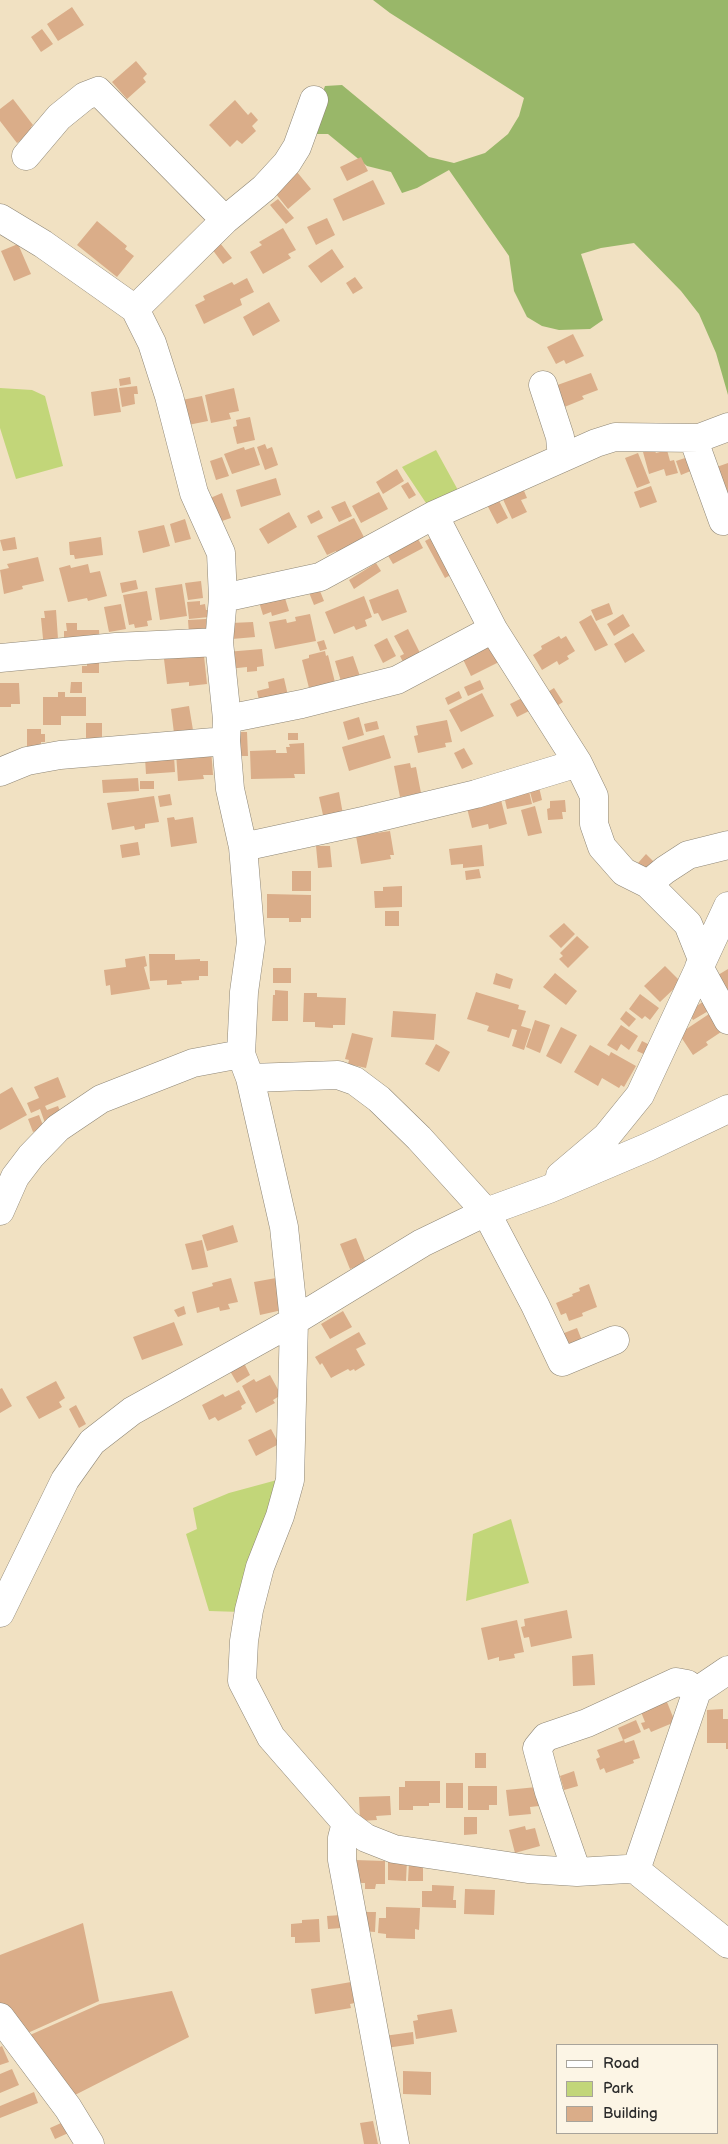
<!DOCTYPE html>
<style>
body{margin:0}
#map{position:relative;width:728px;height:2144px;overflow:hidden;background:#f1e1c2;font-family:"Balsamiq Sans",sans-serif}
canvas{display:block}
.legend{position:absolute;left:556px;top:2044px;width:162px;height:90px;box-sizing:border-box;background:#fcf5e5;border:1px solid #a8a49b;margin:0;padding:6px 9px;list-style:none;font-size:15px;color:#2b2b2b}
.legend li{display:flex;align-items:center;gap:10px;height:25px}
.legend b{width:25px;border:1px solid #a8a49b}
</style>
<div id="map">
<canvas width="728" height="2144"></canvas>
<ul class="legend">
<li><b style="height:6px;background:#fff"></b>Road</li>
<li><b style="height:14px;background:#c2d679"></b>Park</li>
<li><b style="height:14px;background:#daad89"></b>Building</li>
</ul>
</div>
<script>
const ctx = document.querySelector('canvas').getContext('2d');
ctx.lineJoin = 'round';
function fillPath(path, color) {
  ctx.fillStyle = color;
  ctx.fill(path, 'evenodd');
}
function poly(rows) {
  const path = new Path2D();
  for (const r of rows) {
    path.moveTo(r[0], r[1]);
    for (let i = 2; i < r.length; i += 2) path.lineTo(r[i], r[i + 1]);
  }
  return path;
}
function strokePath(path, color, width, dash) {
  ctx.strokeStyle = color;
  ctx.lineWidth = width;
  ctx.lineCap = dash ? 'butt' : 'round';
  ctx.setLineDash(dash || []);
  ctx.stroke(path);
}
fillPath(poly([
 [0,388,32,390,45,396,63,466,16,479,0,428],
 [436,450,459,492,428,506,402,467],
 [277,1480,241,1612,209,1611,186,1534,197,1529,193,1508,229,1493],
 [511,1519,529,1583,466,1601,473,1534]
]), '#c2d679');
fillPath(poly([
 [373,0,728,0,728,395,716,353,699,314,681,291,634,243,601,248,581,254,603,320,590,329,559,330,542,326,527,317,514,291,509,256,449,170,417,188,402,193,391,172,367,166,328,134,314,134,318,105,325,86,342,85,429,157,454,163,485,153,508,134,519,116,524,98,390,13]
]), '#99b769');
fillPath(poly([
 [72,7,84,25,58,41,47,24],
 [42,29,53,44,41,52,31,37],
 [136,61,147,74,143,78,146,82,127,99,112,82],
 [13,99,33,125,31,127,33,131,17,143,0,121,0,109],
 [235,100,248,115,251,112,258,120,252,126,256,131,242,144,237,140,230,147,209,125],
 [361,157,368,171,347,181,340,167],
 [297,172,311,189,288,209,276,194,280,191,278,187],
 [373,180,385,204,343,221,333,199],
 [278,199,294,218,286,224,270,205],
 [327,218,335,235,316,245,307,227],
 [97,221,127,246,125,249,134,256,117,277,77,245],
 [283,228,296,250,288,254,291,258,263,274,250,252,262,245,259,242],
 [220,243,232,258,223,264,212,249],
 [18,244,31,274,14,281,1,251],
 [332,249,344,267,321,283,308,266],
 [355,277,363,288,353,294,346,283],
 [247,278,254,292,240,299,242,305,204,324,195,305,205,300,203,296,232,282,234,285],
 [269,302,280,321,253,336,243,317],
 [573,334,584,356,566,364,564,360,556,364,547,347],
 [591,373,598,390,582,396,584,399,557,410,549,388],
 [130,377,131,384,120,386,119,379],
 [137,386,138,394,134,394,135,404,122,407,119,388],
 [117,388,121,412,94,416,91,392],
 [234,388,239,411,229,413,231,419,211,423,205,395],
 [202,396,208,421,188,425,182,400],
 [250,417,255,440,237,444,233,427,237,426,236,420],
 [265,444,267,449,272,447,278,465,265,470,257,447],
 [244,447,245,450,254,447,260,465,232,474,224,454],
 [654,449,656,453,667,450,670,461,674,460,678,473,666,476,664,469,649,474,643,452],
 [638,453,650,483,637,488,625,458],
 [222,457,229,476,216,480,210,461],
 [688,457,693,470,681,475,676,461],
 [728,463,728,493,721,496,711,469],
 [397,469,404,481,383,494,376,482],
 [276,478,281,495,241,507,236,490],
 [408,482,416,495,409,499,401,486],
 [522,486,527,498,521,500,527,512,512,519,501,495],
 [651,486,657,502,640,508,634,492],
 [379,492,388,509,361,523,352,506],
 [222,493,231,518,216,523,208,499],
 [496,495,508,518,497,524,485,501],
 [345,501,352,516,339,522,331,507],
 [319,510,323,518,311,524,307,516],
 [289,512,297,527,268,544,259,529],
 [354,518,367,543,339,556,336,551,327,555,317,536],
 [185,519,191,539,175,543,170,524],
 [164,525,170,546,143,553,138,531],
 [436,535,456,572,445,578,425,541],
 [15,537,17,549,3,551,0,540],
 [101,537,103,555,75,559,74,555,70,555,69,542],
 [417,537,423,548,393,564,387,554],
 [38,557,44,581,22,586,23,589,4,594,0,570,9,568,7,564],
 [376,563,381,571,354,589,349,580],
 [88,564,90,573,100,571,107,596,88,601,87,598,68,602,59,568,70,565,71,568],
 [136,580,138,589,122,593,120,583],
 [201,581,203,598,188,600,185,583],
 [182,584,187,616,160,620,155,588],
 [318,586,324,601,314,605,308,590],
 [398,589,407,612,382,621,378,613,374,614,369,600],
 [147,591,152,620,147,621,148,626,135,628,134,624,129,625,123,595],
 [284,595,289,611,272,616,271,612,263,615,259,602],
 [364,596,372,617,365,620,367,626,356,630,354,626,334,634,325,612],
 [200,601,200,605,205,604,206,610,208,610,209,617,189,619,187,602],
 [609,603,613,614,596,621,591,610],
 [121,604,126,629,109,632,104,607],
 [56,610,58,639,62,638,62,647,44,649,41,618,45,618,44,611],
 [310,614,316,641,275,649,269,622,286,619,287,623,296,621,295,617],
 [623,614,630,626,614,636,607,624],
 [591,615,608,645,595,651,579,622],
 [206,619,208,633,189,634,188,620],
 [253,622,255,637,232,639,231,623],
 [66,623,77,623,77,630,99,630,100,644,64,645,64,631,67,631],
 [408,629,423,659,406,668,400,656,404,654,394,636],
 [633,633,645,651,625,663,614,644],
 [559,636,561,639,566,636,575,651,567,656,569,659,559,665,557,661,542,670,533,655,542,649,541,646],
 [387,638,396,656,383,663,374,645],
 [490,639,501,661,471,676,460,653],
 [324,640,327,649,320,651,317,642],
 [262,649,264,666,257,667,257,671,247,672,247,667,228,669,226,652],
 [325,651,326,656,328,655,337,690,317,695,315,686,309,688,302,660,309,658,309,655],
 [204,656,207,684,189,686,189,682,167,684,164,659],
 [353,656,362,682,343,688,335,661],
 [87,663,99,663,99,673,82,673,82,666,87,666],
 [284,678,289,700,260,705,257,691,269,688,268,682],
 [480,680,484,689,468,696,464,687],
 [71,682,82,682,82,693,70,693],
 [0,683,19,683,20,704,11,704,11,707,0,707],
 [554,688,563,702,552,709,543,695],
 [459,691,462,698,448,705,445,698],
 [58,692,65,692,65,697,86,697,86,716,61,716,61,725,43,725,43,697,58,697],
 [482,693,494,716,461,732,449,710],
 [522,698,529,711,517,717,510,704],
 [189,706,193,730,174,733,171,709],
 [359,717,364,735,348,740,343,722],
 [447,720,452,742,445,743,446,747,418,753,414,736,418,735,416,726],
 [377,721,379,729,366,732,364,724],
 [86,723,102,723,102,738,86,738],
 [27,729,41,729,41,734,45,734,45,742,41,742,41,750,27,750],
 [233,732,247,732,248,756,234,756],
 [288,733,298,733,298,740,288,740],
 [384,735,391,758,349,771,342,747],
 [304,743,305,774,294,774,295,778,251,779,250,751,276,750,276,753,287,753,286,747,290,747,289,744],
 [464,748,473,764,462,769,454,753],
 [211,749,213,775,203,775,204,779,178,781,176,753],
 [174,756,175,772,146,774,145,758],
 [410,763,411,768,416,767,421,793,400,797,394,766],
 [138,778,139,791,103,793,102,780],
 [140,781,154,781,154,789,140,789],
 [539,787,542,800,533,803,530,792],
 [529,791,532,804,507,809,504,796],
 [339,792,344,820,325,824,319,797],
 [170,794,172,805,160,807,158,796],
 [154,796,159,822,145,824,145,828,135,830,134,826,112,830,107,803],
 [501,800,507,824,489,829,488,824,472,828,467,808],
 [565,800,566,812,562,812,563,819,548,820,547,809,550,808,550,801],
 [535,806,542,833,528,836,521,810],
 [174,817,175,820,193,817,197,843,171,847,167,818],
 [390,831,394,855,390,855,391,859,361,864,356,836],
 [138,842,140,855,122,858,120,845],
 [482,845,484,866,463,868,463,864,451,865,449,849],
 [316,846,330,846,332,867,318,868],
 [646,854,654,862,658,858,662,862,649,874,638,863],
 [479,869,481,878,466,880,465,871],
 [292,871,311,871,311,891,292,891],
 [402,886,402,907,375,908,374,891,383,891,383,887],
 [267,894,311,895,311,918,301,918,301,922,289,922,289,918,267,918],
 [385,911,399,911,399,926,385,926],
 [564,923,575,934,561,948,549,936],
 [577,936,589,947,568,968,559,959,563,956,560,953],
 [149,954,175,954,175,960,200,959,200,961,208,961,208,976,199,976,199,980,181,981,182,984,167,985,167,980,150,981],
 [145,956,147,966,144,967,150,989,111,995,110,985,106,986,104,970,126,967,125,959],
 [665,966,681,982,660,1002,644,986],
 [273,968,291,968,291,983,273,983],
 [728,969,728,1009,713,978],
 [496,973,513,979,510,989,493,984],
 [555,973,577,991,566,1005,543,987],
 [275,990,288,991,288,1021,272,1021,273,995,275,995],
 [476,992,519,1005,518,1009,526,1011,521,1026,531,1029,524,1050,512,1046,517,1030,512,1029,509,1038,487,1031,489,1026,467,1019],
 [304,993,317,993,317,997,346,998,345,1025,333,1025,333,1028,315,1027,315,1022,303,1022],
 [640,994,659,1008,650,1020,645,1016,642,1019,629,1009],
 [704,1001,710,1010,693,1020,688,1012],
 [393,1011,436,1014,434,1040,391,1037],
 [626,1011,636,1019,629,1027,620,1019],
 [709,1014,724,1030,706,1042,708,1045,693,1055,679,1034],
 [535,1020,550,1025,540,1053,526,1047],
 [621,1025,638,1036,629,1050,621,1044,617,1051,607,1045],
 [561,1027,577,1035,561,1064,546,1056],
 [352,1033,373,1038,366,1068,348,1064,349,1060,345,1059],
 [642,1041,652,1046,648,1056,637,1051],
 [436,1044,450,1052,439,1072,425,1064],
 [590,1045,609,1056,611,1052,636,1066,624,1087,621,1085,619,1088,602,1078,598,1086,574,1072],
 [58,1077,66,1097,45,1106,47,1110,58,1106,63,1119,46,1126,40,1109,31,1113,27,1103,39,1098,34,1087],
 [12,1087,27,1115,0,1130,0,1094],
 [39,1115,44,1128,33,1132,28,1119],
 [233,1225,238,1242,207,1251,202,1235],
 [356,1238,366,1263,350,1269,340,1244],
 [202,1240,208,1267,192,1270,185,1244],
 [231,1278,238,1302,228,1304,230,1309,220,1311,219,1307,197,1313,192,1292,213,1286,212,1283],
 [276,1278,282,1310,260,1315,254,1282],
 [589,1284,597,1307,582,1313,583,1316,569,1321,566,1313,561,1315,556,1303,573,1296,572,1294,580,1291,579,1288],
 [184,1306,186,1314,178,1317,174,1310],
 [343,1311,352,1327,330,1339,321,1324],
 [174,1322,183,1345,142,1360,133,1337],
 [577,1328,583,1343,565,1350,559,1335],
 [359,1332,366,1344,356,1349,365,1365,355,1371,354,1369,350,1371,348,1369,331,1378,322,1363,320,1365,315,1357],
 [244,1363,250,1375,237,1383,230,1371],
 [270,1375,281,1395,273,1400,275,1403,256,1413,242,1386,254,1379,256,1382],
 [56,1381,65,1398,59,1402,62,1407,39,1419,26,1397],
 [2,1388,12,1406,0,1413,0,1389],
 [239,1390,246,1403,241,1406,242,1409,218,1421,215,1417,209,1420,202,1405,223,1394,225,1397],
 [76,1405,86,1424,79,1428,69,1409],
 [271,1429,279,1444,256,1456,248,1440],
 [567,1610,572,1638,531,1647,529,1637,524,1638,521,1627,525,1626,524,1619],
 [517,1620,524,1652,514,1654,515,1658,499,1661,499,1657,488,1660,481,1628],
 [593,1654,595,1685,573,1686,572,1656],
 [667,1702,675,1722,651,1732,649,1728,644,1730,641,1723,645,1722,641,1712],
 [723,1709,723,1719,728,1719,728,1749,726,1749,726,1743,707,1743,707,1710],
 [636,1720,641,1732,623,1740,618,1728],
 [624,1740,625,1743,634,1740,640,1758,633,1760,634,1763,606,1773,604,1768,600,1770,596,1759,600,1757,597,1750],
 [475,1753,486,1753,486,1768,475,1768],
 [574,1771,578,1786,564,1790,560,1776],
 [405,1781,440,1781,440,1803,429,1803,429,1806,413,1806,413,1810,399,1810,399,1787,405,1787],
 [446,1783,463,1783,463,1808,446,1808],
 [468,1786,497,1786,497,1805,489,1805,489,1810,468,1810],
 [537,1787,539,1806,530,1807,531,1814,509,1816,506,1790],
 [390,1796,391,1815,376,1816,377,1820,360,1821,359,1797],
 [464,1817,477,1817,477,1834,464,1835],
 [525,1826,526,1830,535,1828,540,1846,515,1853,509,1830],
 [388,1859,407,1860,406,1881,388,1880],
 [355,1860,385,1861,385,1884,376,1884,375,1889,365,1889,365,1883,355,1883],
 [409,1862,423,1863,423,1881,408,1881],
 [432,1885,454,1886,453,1900,456,1900,456,1908,422,1907,422,1891,432,1891],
 [465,1889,495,1890,494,1915,464,1914],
 [386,1907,420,1908,419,1930,415,1929,415,1939,386,1938,386,1934,378,1933,379,1918,386,1918],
 [362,1912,376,1912,375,1932,362,1931],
 [341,1915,342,1928,328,1929,327,1916],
 [319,1919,320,1942,295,1943,295,1937,291,1937,291,1924,302,1923,302,1920],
 [83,1923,99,2001,21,2036,0,2009,0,1955],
 [351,1982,355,2003,350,2004,351,2008,315,2014,311,1989],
 [172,1991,189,2037,73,2096,30,2035,100,2004],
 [452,2009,457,2032,416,2039,413,2021,418,2020,417,2015],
 [413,2032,414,2044,386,2048,384,2036],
 [2,2046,9,2062,0,2065,0,2047],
 [12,2069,19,2085,0,2093,0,2074],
 [403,2071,431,2072,431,2095,403,2094],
 [34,2092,38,2103,0,2118,0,2106],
 [70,2119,75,2130,55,2139,50,2128],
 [373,2121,378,2144,364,2144,360,2123]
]), '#daad89');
const minor = poly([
 [26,156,59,117,85,96,98,91,225,220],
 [0,218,43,244,135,309,152,343,169,396,194,493,221,553,223,598,219,642,227,719,226,741,230,789,243,847,251,942,244,992,241,1054,250,1078,284,1227,294,1321,290,1480,280,1516,260,1567,249,1610,244,1641,242,1681,271,1737,346,1823,366,1838,394,1849,528,1869,577,1872,627,1869,636,1870,728,1944],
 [135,309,225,220,264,188,287,163,297,147,314,100],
 [543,385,560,437,562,458],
 [693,438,723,521],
 [434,515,493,629,578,763,594,796,594,824,602,847,624,872,648,884,688,924,702,959],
 [223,598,320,577,434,515,596,443,615,437,699,438,728,427],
 [0,658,116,647,219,642],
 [227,719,302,704,397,680,493,629],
 [0,772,27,761,60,755,226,741],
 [243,847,363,821,476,794,578,763],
 [648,884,665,870,688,855,728,845],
 [699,967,728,1020],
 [250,1078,338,1075,355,1081,379,1099,419,1138,486,1212,535,1305,562,1362,615,1340],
 [560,1176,606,1137,640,1095,728,906],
 [0,1211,15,1177,31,1156,58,1128,101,1099,193,1063,241,1054],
 [0,1613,65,1480,92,1442,132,1411,294,1321,422,1243,486,1212,549,1189,648,1147,728,1109],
 [346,1823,342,1838,342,1860,395,2144],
 [636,1870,697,1691,728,1670],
 [577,1872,549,1792,537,1748,546,1737,587,1723,676,1682,687,1684,697,1691],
 [0,2017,68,2108,90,2144]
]);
strokePath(minor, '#8e8676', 29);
strokePath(minor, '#fff', 28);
</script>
